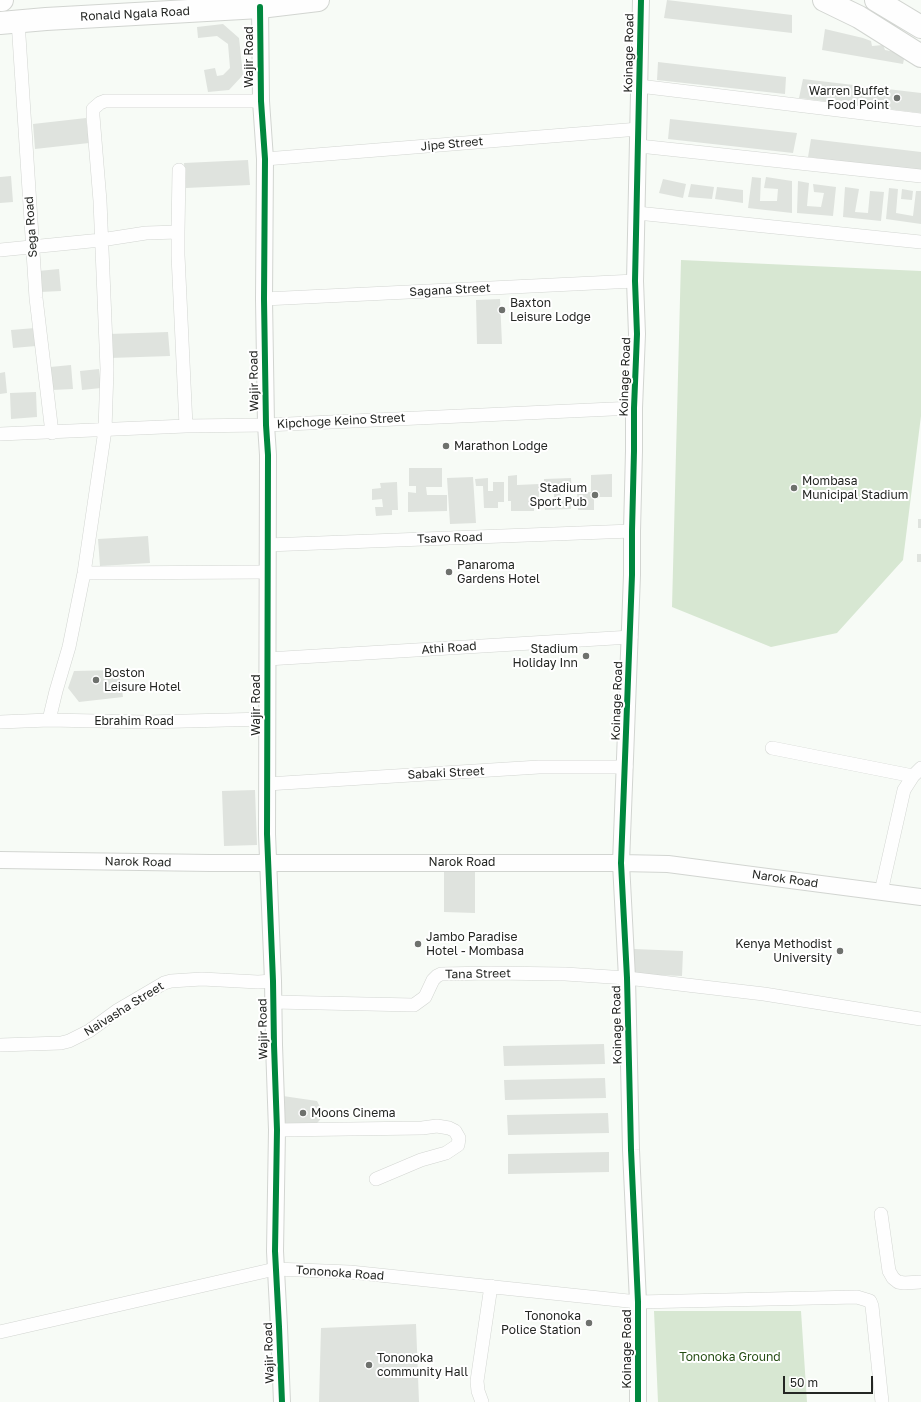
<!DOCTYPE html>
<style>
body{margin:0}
#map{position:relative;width:921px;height:1402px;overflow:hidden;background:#f7fbf6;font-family:"Golos Text",sans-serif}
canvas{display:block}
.scale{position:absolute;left:783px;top:1376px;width:90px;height:18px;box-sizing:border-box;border:2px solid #242623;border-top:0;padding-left:5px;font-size:12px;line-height:14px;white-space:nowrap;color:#242623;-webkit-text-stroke:3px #fff;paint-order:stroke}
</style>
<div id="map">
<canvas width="921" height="1402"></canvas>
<div class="scale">50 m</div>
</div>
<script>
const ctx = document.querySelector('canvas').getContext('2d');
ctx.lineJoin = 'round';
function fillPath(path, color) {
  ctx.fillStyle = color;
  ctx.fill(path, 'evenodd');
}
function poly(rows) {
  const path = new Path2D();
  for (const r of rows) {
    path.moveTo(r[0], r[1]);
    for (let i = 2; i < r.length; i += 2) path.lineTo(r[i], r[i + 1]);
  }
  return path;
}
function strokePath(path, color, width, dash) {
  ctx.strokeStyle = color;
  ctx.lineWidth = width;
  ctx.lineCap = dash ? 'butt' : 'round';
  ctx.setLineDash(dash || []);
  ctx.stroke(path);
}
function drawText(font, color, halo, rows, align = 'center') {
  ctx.font = font + ' "Golos Text",sans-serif';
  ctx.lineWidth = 4;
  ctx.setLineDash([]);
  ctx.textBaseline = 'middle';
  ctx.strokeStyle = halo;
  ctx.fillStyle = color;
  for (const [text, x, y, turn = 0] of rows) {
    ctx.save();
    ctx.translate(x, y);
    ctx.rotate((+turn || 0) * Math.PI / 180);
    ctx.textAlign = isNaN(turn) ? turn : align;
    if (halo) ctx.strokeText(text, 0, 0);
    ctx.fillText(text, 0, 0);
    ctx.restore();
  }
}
fillPath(poly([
 [681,260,921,271,921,416,903,560,837,633,771,647,672,607],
 [654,1311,801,1311,807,1402,658,1402]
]), '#d7e7d2');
fillPath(poly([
 [667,0,792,15,792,33,664,18],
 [223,24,239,38,243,75,229,90,208,92,204,70,215,68,217,76,223,75,230,68,228,44,217,36,198,38,197,27],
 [825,29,863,38,871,41,872,46,883,45,885,50,905,54,903,64,822,50],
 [658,62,786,77,785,94,657,80],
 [803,79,921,93,921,113,799,98],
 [86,118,89,143,35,149,33,124],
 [670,119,797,133,793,153,668,139],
 [811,139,921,152,921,171,808,157],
 [248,160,250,185,186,188,184,163],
 [11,176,13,202,0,203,0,177],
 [752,177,761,178,760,201,777,201,778,189,764,188,766,177,792,181,792,213,748,208],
 [663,179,686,184,683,198,659,193],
 [798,181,809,183,807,206,821,207,824,193,814,192,813,184,836,187,833,216,797,213],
 [691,184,714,187,712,199,688,197],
 [717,187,743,190,743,203,715,199],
 [845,187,859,189,855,212,868,213,870,191,884,192,881,221,843,217],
 [889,188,898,189,896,213,913,216,916,191,921,191,921,224,886,219],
 [902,189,913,191,912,200,901,199],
 [59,269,61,291,40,292,38,271],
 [500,299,502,344,477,344,476,300],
 [35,328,36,346,13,348,11,330],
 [168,332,170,356,110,358,109,334],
 [71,365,73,389,52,390,50,367],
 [99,369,101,388,82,390,80,371],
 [5,372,7,393,0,394,0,373],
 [36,392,37,417,11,419,10,393],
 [409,468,442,468,442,487,426,487,427,495,447,495,447,511,408,512,408,492,416,493,416,486,409,486],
 [612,474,612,497,594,497,594,510,578,510,577,492,591,492,591,475],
 [517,475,517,485,539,484,539,502,534,502,534,511,511,511,511,501,508,501,508,476],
 [473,477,476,523,450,524,447,478],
 [488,478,488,491,493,491,493,482,504,482,504,502,498,502,498,508,484,508,483,486,476,486,475,479],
 [571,478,572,491,560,492,561,499,571,498,571,509,545,510,544,499,554,498,554,490,544,491,544,479],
 [397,482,398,510,392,510,392,515,376,516,375,507,383,507,382,499,372,500,372,489,381,488,380,483],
 [918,519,921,519,921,528,918,528],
 [148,536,150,563,100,566,98,539],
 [917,554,921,554,921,562,917,562],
 [119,670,123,697,79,702,68,688,74,671],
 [255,790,257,845,224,846,222,791],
 [444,867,475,868,475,913,444,912],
 [634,949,683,951,682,976,633,974],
 [604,1044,605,1064,504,1066,503,1046],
 [605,1078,606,1098,505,1100,504,1080],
 [283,1096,317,1101,324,1115,313,1128,287,1126,281,1112],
 [608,1113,609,1133,508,1135,507,1115],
 [609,1152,609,1172,508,1174,508,1154],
 [416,1324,419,1402,319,1402,321,1328]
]), '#dfe3de');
const minor = poly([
 [18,21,36,298,52,433],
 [639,86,921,120],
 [639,146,921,176],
 [265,159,639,129],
 [637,213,921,242],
 [178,232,179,170],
 [0,250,101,240,146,233,178,232,178,255,186,426],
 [264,299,635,281],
 [0,434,186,426,266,425,634,408],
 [267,545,632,531],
 [84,573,267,572],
 [267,659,631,637],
 [49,720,56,691,69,647,84,573,105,430,107,369,100,201,93,116,93,109,100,103,105,101,261,101],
 [0,722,49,720,146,722,267,719],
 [772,748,913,776],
 [267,784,539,767,626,767],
 [881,892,904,790,913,776,921,768],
 [273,1002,414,1005,425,997,433,980,437,976,441,974,491,973,565,974,627,978,764,994,921,1019],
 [0,1045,61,1043,69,1041,89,1031,118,1010,164,983,171,981,202,979,258,982,273,981],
 [277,1130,422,1128,437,1126,449,1128,455,1131,459,1138,458,1145,446,1153,421,1160,376,1179],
 [881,1214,889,1271,893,1278,898,1282,904,1283,921,1282],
 [0,1332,275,1269,350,1272,638,1302,857,1297,870,1301,872,1306,882,1402],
 [482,1402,478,1391,477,1381,491,1286]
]);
const tertiary = poly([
 [260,7,261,101,265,159,264,299,266,425,268,455,267,834,273,981,274,1045,277,1130,275,1251,279,1327,282,1402],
 [0,860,210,863,621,863,668,864,921,897],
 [638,1402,638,1302,631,1150,627,978,621,863,632,575,632,531,634,451,634,408,637,334,635,281,641,0]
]);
const trunk = poly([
 [0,0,2,0],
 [824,0,859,17,921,56],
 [876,0,921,27],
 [0,23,46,19,260,7,318,0]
]);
strokePath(minor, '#d2d5d1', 14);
strokePath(tertiary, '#d2d5d1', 18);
strokePath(trunk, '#d2d5d1', 24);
strokePath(minor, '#fefefe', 13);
strokePath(tertiary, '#fefefe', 16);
strokePath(trunk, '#fefefe', 22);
strokePath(poly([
 [260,7,261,101,265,159,264,299,266,425,268,455,267,834,273,981,274,1045,277,1130,275,1251,279,1327,282,1402],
 [638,1402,638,1302,631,1150,627,978,621,863,632,575,632,531,634,451,634,408,637,334,635,281,641,0]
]), '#00873e', 6);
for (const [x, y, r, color] of [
 [897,98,4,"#6e716d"],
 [502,310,4,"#6e716d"],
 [446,446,4,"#6e716d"],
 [794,488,4,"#6e716d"],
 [595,495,4,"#6e716d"],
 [449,572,4,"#6e716d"],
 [586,656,4,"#6e716d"],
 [96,680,4,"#6e716d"],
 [418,944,4,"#6e716d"],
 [840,951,4,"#6e716d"],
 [303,1113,4,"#6e716d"],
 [589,1323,4,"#6e716d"],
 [369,1365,4,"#6e716d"]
]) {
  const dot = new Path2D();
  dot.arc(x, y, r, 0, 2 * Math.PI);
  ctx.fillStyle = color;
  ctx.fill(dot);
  strokePath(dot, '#fff', 1.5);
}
drawText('12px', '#242623', '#fff', [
 ["Ronald Ngala Road",135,14,-3],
 ["Koinage Road",629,53,-89],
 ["Wajir Road",249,57,-90],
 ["Jipe Street",452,144,-5],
 ["Sega Road",31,227,-94],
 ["Sagana Street",450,290,-3],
 ["Koinage Road",625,377,-88],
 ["Wajir Road",254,381,-91],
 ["Kipchoge Keino Street",341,421,-3],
 ["Tsavo Road",450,538,-2],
 ["Athi Road",449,648,-4],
 ["Koinage Road",617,701,-88],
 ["Wajir Road",256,705,-90],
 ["Ebrahim Road",134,721],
 ["Sabaki Street",446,773,-3],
 ["Narok Road",138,862,1],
 ["Narok Road",462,862],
 ["Narok Road",785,879,8],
 ["Tana Street",478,974,-1],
 ["Naivasha Street",124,1009,-32],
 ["Koinage Road",617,1025,-91],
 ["Wajir Road",263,1029,-91],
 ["Tononoka Road",340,1273,4],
 ["Koinage Road",627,1349,-90],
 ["Wajir Road",269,1353,-92]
]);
drawText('12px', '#242623', '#fff', [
 ["Warren Buffet",889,91,"right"],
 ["Food Point",889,105,"right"],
 ["Baxton",510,303],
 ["Leisure Lodge",510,317],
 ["Marathon Lodge",454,446],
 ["Mombasa",802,481],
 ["Municipal Stadium",802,495],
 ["Stadium",587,488,"right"],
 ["Sport Pub",587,502,"right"],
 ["Panaroma",457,565],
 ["Gardens Hotel",457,579],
 ["Stadium",578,649,"right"],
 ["Holiday Inn",578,663,"right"],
 ["Boston",104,673],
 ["Leisure Hotel",104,687],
 ["Jambo Paradise",426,937],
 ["Hotel - Mombasa",426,951],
 ["Kenya Methodist",832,944,"right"],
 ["University",832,958,"right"],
 ["Moons Cinema",311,1113],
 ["Tononoka",581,1316,"right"],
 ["Police Station",581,1330,"right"],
 ["Tononoka",377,1358],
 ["community Hall",377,1372]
], 'left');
drawText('12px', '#254d13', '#fff', [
 ["Tononoka Ground",730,1357]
]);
</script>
